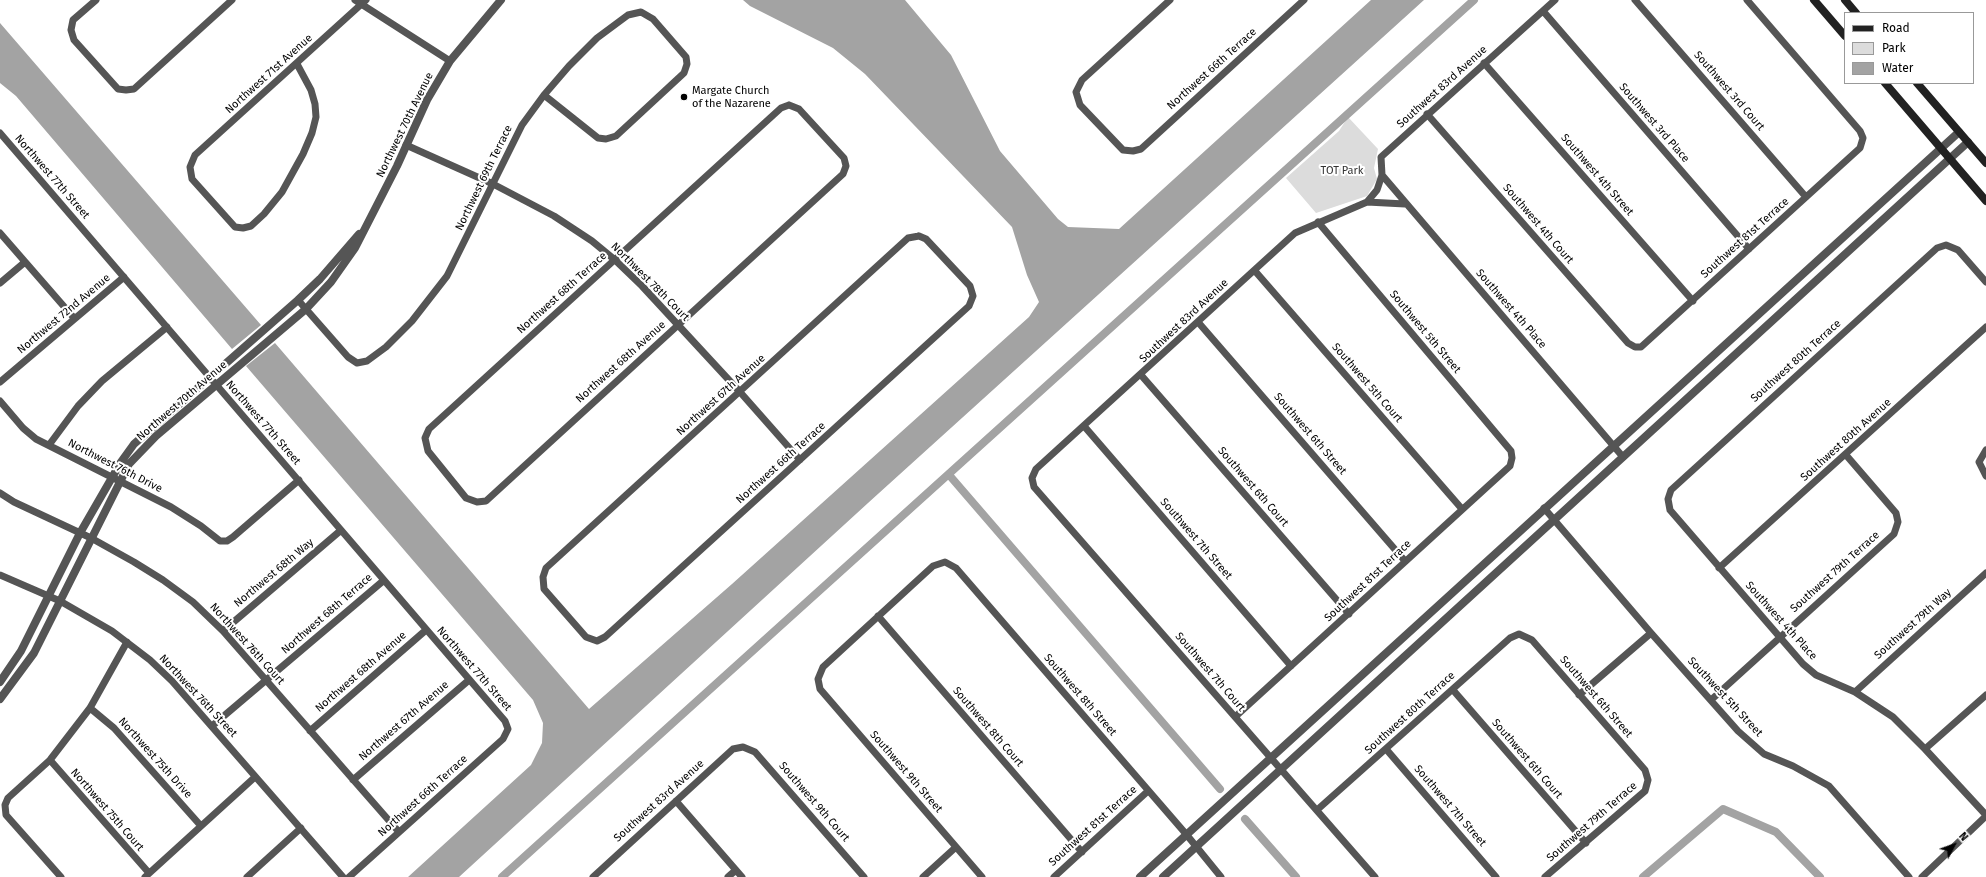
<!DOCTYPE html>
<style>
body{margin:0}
#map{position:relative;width:1986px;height:877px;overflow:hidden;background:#fff;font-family:"Fira Sans",sans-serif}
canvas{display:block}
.legend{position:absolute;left:1844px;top:12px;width:130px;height:72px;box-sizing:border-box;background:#fff;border:1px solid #999;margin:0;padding:5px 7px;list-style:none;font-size:12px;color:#000}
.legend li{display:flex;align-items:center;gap:8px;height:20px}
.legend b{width:20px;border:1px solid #999}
.north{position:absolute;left:1934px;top:825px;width:40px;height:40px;-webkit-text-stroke:3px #fff;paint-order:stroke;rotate:49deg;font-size:11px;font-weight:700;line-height:16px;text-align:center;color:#000}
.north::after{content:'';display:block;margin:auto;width:14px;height:18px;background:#000;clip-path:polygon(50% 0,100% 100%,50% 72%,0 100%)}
</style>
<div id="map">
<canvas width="1986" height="877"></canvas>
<ul class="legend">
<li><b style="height:5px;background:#222"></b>Road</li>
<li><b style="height:11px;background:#dcdcdc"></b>Park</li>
<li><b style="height:11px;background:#a3a3a3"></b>Water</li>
</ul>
<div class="north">N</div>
</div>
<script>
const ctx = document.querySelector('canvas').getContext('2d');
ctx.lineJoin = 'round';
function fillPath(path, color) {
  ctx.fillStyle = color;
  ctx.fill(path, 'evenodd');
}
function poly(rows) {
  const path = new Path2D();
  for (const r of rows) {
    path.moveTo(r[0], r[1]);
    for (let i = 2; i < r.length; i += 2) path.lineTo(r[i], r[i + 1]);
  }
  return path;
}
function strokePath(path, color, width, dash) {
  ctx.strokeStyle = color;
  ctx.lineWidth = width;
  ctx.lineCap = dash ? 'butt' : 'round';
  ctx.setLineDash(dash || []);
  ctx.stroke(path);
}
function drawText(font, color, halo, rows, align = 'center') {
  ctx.font = font + ' "Fira Sans",sans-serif';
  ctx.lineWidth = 4;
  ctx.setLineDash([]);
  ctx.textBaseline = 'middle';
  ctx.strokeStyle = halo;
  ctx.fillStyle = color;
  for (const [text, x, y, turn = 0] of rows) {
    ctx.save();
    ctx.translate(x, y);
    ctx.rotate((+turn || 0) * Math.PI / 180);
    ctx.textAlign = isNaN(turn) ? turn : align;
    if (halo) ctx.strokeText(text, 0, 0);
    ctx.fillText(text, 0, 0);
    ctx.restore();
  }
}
fillPath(poly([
 [1348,117,1378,149,1374,168,1377,179,1367,196,1316,213,1286,178,1339,131]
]), '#dcdcdc');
fillPath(poly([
 [743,0,905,0,951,55,1000,151,1058,219,1068,227,1119,229,1371,0,1424,0,868,503,459,877,408,877,531,765,542,743,543,723,533,700,246,366,275,343,589,709,732,584,1029,317,1039,302,1027,275,1012,227,865,74,833,48,750,6],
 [0,23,261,325,232,349,16,96,0,83]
]), '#a3a3a3');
strokePath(poly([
 [950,476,1220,789],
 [1245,819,1296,877],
 [502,877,1474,0],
 [1643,877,1723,809,1776,832,1820,877]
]), '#a3a3a3', 8);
strokePath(poly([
 [96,0,73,20,71,30,74,40,118,89,126,90,134,89,232,0],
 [355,0,450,61],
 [1170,0,1082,80,1076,92,1080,105,1123,150,1133,151,1141,149,1304,0],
 [1635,0,1806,197],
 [1543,11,1749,249],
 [1484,63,1693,301],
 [297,64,311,90,315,104,316,117,312,133,303,154,282,192,264,214,251,226,243,228,235,227,192,179,190,167,195,155,366,0],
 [789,105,799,109,844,158,846,166,843,174,486,501,477,502,466,498,428,451,425,438,429,429,781,108,789,105],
 [1427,114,1628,343,1635,347,1641,347,1860,148,1863,138,1860,131,1747,0],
 [0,133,505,721,508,729,503,739,349,877],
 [406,145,493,184,554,216,592,241,615,260,642,286,740,392,800,460],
 [1382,175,1623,457],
 [1367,202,1377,190,1382,175,1381,157,1555,0],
 [0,233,74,318],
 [919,236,926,239,970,286,973,296,969,306,605,637,597,641,586,637,544,589,543,577,546,568,908,238,919,236],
 [1255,271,1462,509],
 [1986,282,1958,250,1946,245,1937,248,1671,490,1668,499,1670,510,1803,664,1816,675,1855,692,1893,717,1925,749,1986,815],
 [0,283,25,262],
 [298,300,348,357,357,363,367,361,386,347,412,321,447,276,522,125,544,95,569,66,597,38,628,15,641,12,653,19,686,57,687,64,684,73,616,136,606,139,598,138,544,95],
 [1198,322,1405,561],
 [1141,375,1349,614],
 [0,382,124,277],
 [0,401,23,428,36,439,171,507,201,526,220,541,227,541,233,537,299,480],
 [1084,426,1291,666],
 [49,445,78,406,102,381,167,327],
 [1986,450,1979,462,1986,476],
 [0,493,14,502,91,538,134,562,163,580,193,602,223,631,399,832],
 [1544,508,1651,633,1738,731,1764,754,1793,766,1829,786,1909,877],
 [1719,568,1986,327],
 [0,575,60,601,112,631,150,660,172,681,343,877],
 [878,616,1082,852],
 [223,631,340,531],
 [1453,690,1586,843],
 [1855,692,1986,573],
 [1579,695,1651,633],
 [1711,700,1894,534,1898,522,1896,513,1846,455],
 [90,708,114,728,201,826],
 [1235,717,1510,466,1512,458,1511,451,1318,222],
 [212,726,383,581],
 [310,731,426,630],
 [1386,749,1496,877],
 [1925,749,1986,695],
 [50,760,149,873],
 [353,780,469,680],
 [676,801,742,877],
 [1317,810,1510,638,1519,634,1532,640,1645,770,1648,780,1645,791,1545,877],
 [61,877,6,815,5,805,8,798,50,760,90,708,127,642],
 [145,877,255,777],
 [247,877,301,828],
 [593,877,733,749,743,747,755,752,864,877],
 [728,877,736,870],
 [923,877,956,847],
 [982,877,820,689,818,679,823,667,933,566,945,562,956,568,1186,834,1221,877],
 [1054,877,1148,791],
 [1375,877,1034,487,1032,478,1036,469,1295,233,1367,202,1405,204],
 [1922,877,1986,816]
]), '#555', 7);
strokePath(poly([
 [0,682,21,651,80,533,121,462,134,444,298,300,320,279,359,234],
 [0,699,34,653,129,464,156,436,306,309,331,282,355,248,397,166,427,100,450,61,501,0],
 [1140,877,1959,132],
 [1163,877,1968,142]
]), '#555', 8);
strokePath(poly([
 [1814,0,1845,36],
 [1845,0,1856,13],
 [1885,83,1986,201],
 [1917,83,1986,163]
]), '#222', 8);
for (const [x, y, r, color] of [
 [684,97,4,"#000"]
]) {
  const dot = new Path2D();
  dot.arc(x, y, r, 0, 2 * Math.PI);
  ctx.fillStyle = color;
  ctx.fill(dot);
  strokePath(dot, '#fff', 1.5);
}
drawText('11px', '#000', '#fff', [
 ["Northwest 66th Terrace",1212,69,-42],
 ["Northwest 71st Avenue",269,74,-42],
 ["Southwest 83rd Avenue",1442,87,-42],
 ["Southwest 3rd Court",1729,91,49],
 ["Southwest 3rd Place",1654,123,49],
 ["Northwest 70th Avenue",405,125,-64],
 ["Southwest 4th Street",1597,175,49],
 ["Northwest 77th Street",52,177,49],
 ["Northwest 69th Terrace",484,178,-64],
 ["Southwest 4th Court",1538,224,49],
 ["Southwest 81st Terrace",1745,238,-42],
 ["Northwest 78th Court",650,282,45],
 ["Northwest 68th Terrace",562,293,-42],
 ["Southwest 4th Place",1511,309,49],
 ["Northwest 72nd Avenue",64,314,-40],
 ["Southwest 83rd Avenue",1184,321,-43],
 ["Southwest 5th Street",1425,332,50],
 ["Southwest 80th Terrace",1796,361,-42],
 ["Northwest 68th Avenue",621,362,-42],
 ["Southwest 5th Court",1367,383,49],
 ["Northwest 67th Avenue",721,395,-42],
 ["Northwest 70th Avenue",182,401,-41],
 ["Northwest 77th Street",263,423,49],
 ["Southwest 6th Street",1310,434,49],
 ["Southwest 80th Avenue",1846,440,-42],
 ["Northwest 66th Terrace",781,463,-42],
 ["Northwest 76th Drive",115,466,27],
 ["Southwest 6th Court",1253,487,49],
 ["Southwest 7th Street",1196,539,49],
 ["Southwest 79th Terrace",1835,572,-42],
 ["Northwest 68th Way",274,573,-40],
 ["Southwest 81st Terrace",1368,581,-43],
 ["Northwest 68th Terrace",327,614,-41],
 ["Southwest 4th Place",1781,621,48],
 ["Southwest 79th Way",1913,624,-42],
 ["Northwest 76th Court",247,644,48],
 ["Northwest 77th Street",474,669,49],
 ["Northwest 68th Avenue",361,672,-41],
 ["Southwest 7th Court",1210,672,49],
 ["Southwest 8th Street",1080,695,49],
 ["Northwest 76th Street",198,696,47],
 ["Southwest 6th Street",1596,697,49],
 ["Southwest 5th Street",1725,697,47],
 ["Southwest 80th Terrace",1410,713,-42],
 ["Northwest 67th Avenue",404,721,-41],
 ["Southwest 8th Court",988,727,49],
 ["Northwest 75th Drive",155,758,48],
 ["Southwest 6th Court",1527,759,49],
 ["Southwest 9th Street",906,772,49],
 ["Northwest 66th Terrace",423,796,-42],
 ["Southwest 83rd Avenue",659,801,-42],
 ["Southwest 9th Court",814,802,49],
 ["Southwest 7th Street",1450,806,49],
 ["Northwest 75th Court",107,810,49],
 ["Southwest 79th Terrace",1592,822,-41],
 ["Southwest 81st Terrace",1093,826,-42]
]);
drawText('11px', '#000', '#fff', [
 ["Margate Church",692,91],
 ["of the Nazarene",692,104]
], 'left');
drawText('11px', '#333', '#fff', [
 ["TOT Park",1342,171]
]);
</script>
